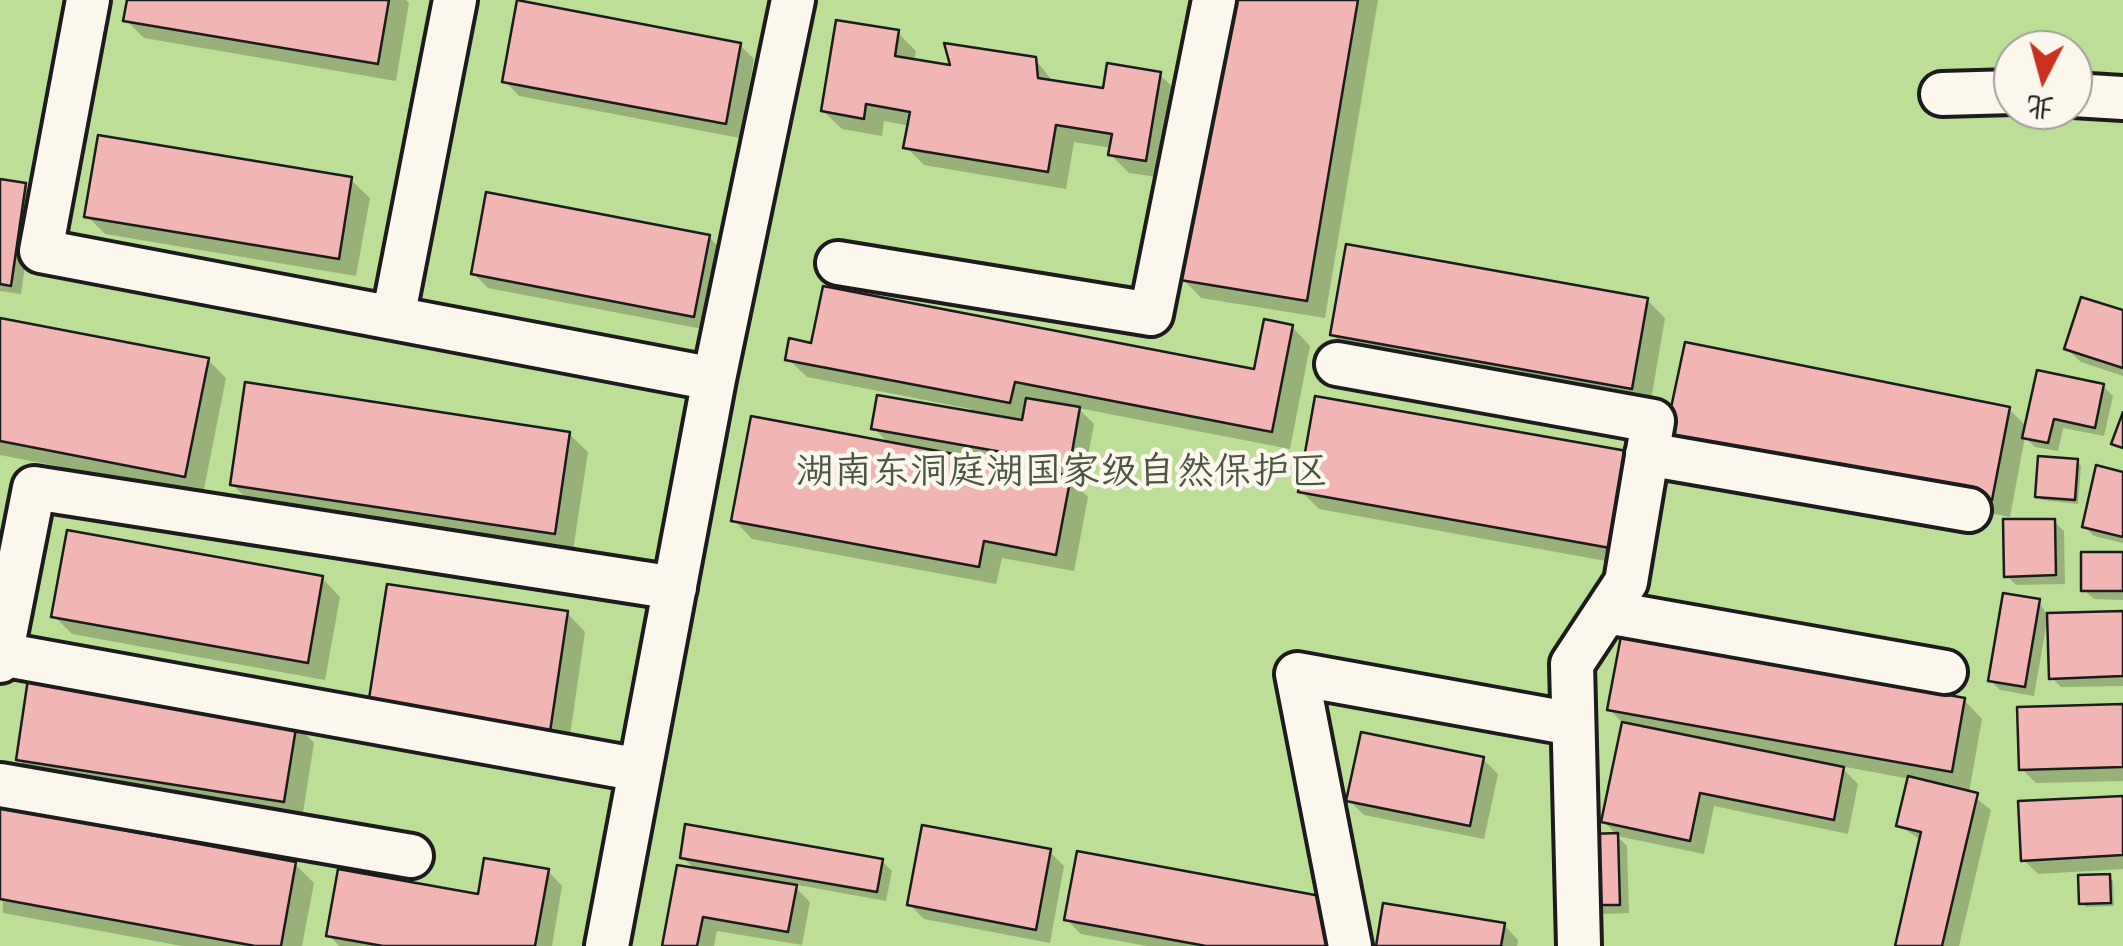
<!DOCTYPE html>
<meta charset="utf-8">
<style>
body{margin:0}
#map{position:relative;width:2123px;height:946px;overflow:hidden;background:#fbf7ec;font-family:"Shantell Sans","LXGW WenKai TC",sans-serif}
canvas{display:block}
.north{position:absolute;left:1993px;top:30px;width:100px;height:100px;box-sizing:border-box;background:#fbf7ec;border:2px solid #a29f99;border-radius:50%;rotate:186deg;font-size:28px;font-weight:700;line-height:40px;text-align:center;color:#1c1c1c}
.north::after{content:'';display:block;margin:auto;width:35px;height:45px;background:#c8321e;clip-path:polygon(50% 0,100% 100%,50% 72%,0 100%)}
</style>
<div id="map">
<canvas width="2123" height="946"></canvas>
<div class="north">北</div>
</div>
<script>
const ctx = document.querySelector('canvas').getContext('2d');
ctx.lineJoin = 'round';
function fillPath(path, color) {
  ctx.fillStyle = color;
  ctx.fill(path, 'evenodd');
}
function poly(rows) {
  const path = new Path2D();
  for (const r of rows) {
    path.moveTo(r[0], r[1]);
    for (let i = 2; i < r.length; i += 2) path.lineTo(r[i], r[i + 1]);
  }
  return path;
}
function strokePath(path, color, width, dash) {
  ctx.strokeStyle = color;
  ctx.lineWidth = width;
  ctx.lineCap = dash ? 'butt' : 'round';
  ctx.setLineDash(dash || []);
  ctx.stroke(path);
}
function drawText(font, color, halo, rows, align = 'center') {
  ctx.font = font + ' "Shantell Sans","LXGW WenKai TC",sans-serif';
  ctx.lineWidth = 9;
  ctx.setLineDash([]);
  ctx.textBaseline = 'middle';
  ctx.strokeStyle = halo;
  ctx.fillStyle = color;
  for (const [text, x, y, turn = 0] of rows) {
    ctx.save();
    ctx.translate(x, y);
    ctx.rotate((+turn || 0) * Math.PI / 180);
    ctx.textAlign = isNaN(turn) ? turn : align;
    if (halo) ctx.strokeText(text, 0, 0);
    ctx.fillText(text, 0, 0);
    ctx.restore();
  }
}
fillPath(poly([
 [0,0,2123,0,2123,946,0,946],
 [2013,50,2073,50,2073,110,2013,110]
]), '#bdde97');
fillPath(poly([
 [129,0,406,0,409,3,396,81,144,38,126,20],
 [1230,0,1378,0,1325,318,1201,298,1183,279],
 [898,33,916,51,914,62,954,68,1035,59,1054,83,1105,91,1160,75,1179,93,1164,178,1129,173,1111,155,1112,148,1074,142,1066,189,924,165,906,147,910,126,884,121,882,136,842,129,823,111],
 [740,45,754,59,740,138,519,96,505,81],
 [351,180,370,198,356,276,105,234,87,216],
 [0,182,25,186,35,195,21,294,0,291],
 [709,237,723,252,708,330,488,288,473,273],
 [1647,300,1665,318,1650,406,1351,353,1332,334],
 [2123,313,2123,376,2081,362,2066,348],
 [0,320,208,360,226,378,203,494,0,455],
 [1292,327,1310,346,1290,449,1078,408,1094,424,1084,477,1064,474,1088,497,1074,571,1002,558,996,584,752,539,734,520,890,445,874,428,970,414,971,409,807,377,788,359,813,346,1256,372],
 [2103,386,2113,396,2104,436,2063,428,2058,451,2035,447,2025,437,2010,517,1686,453,2009,409,2027,427],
 [569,434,588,452,573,551,251,503,233,485],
 [1626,454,1628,565,1319,509,1301,491],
 [2077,462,2081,466,2078,504,2042,500,2037,496],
 [2123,474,2123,543,2094,536,2084,526],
 [2054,521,2064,531,2065,584,2016,585,2006,575],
 [2123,554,2123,600,2094,599,2084,590],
 [322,578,340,597,325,680,72,634,54,616],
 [2039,602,2048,616,2123,613,2123,686,2061,687,2052,678,2047,621,2034,696,2000,690,1990,680],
 [567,613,585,632,568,749,389,722],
 [1964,700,1982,719,1969,793,1991,810,1959,946,1897,946,1922,841,1899,825,1910,779,1840,766,1858,784,1848,834,1714,806,1704,854,1617,836,1627,846,1629,913,1604,914,1594,904,1593,836,1618,836,1604,822,1624,724,1610,710],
 [2123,707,2123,781,2036,783,2021,768],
 [296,724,314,743,302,819,37,777,18,759],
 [1483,759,1498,774,1484,839,1364,815,1349,800],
 [2123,798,2123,869,2038,874,2024,860],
 [0,813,295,864,314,883,302,946,182,946,3,913],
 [1050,852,1064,866,1050,943,924,919,909,904],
 [682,857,882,861,892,871,886,901,792,884,810,902,802,945,717,931,714,946,665,946,696,870],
 [548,871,562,886,552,946,339,946,329,935,480,897],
 [2109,877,2113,881,2114,906,2086,907,2081,903],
 [1067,920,1350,946,1147,946,1081,934],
 [1504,925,1518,940,1517,946,1379,946]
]), '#0003');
const building = poly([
 [127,0,389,0,378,64,123,21,127,0],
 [517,0,741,43,726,124,502,82,517,0],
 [1228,0,1358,0,1307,301,1180,280,1228,0],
 [836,20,899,30,895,56,950,65,944,43,1036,57,1038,78,1103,88,1107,63,1161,72,1146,161,1108,155,1112,134,1056,125,1048,172,903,148,910,112,866,104,864,119,821,111,836,20],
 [98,135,352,177,339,259,84,217,98,135],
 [0,179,26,183,11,286,0,284,0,179],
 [486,192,710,235,694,317,471,274,486,192],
 [1346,244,1648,298,1632,389,1330,335,1346,244],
 [823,286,1254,369,1264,319,1293,325,1272,432,1015,382,1010,403,785,360,789,338,811,343,823,286],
 [2081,297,2123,310,2123,368,2064,349,2081,297],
 [0,318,209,358,185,477,0,441,0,318],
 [1685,342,2010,407,1992,500,1665,436,1685,342],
 [2037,370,2104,384,2095,428,2054,419,2048,443,2022,438,2037,370],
 [245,382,570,432,555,534,230,485,245,382],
 [877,395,1022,420,1026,398,1080,407,1070,464,871,429,877,395],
 [1315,396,1627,451,1610,548,1298,492,1315,396],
 [2123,412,2123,448,2111,444,2123,412],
 [751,416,1071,476,1056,555,984,541,979,567,731,521,751,416],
 [2038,456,2078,459,2075,500,2035,497,2038,456],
 [2096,465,2123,472,2123,537,2082,527,2096,465],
 [2003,519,2055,519,2056,575,2004,577,2003,519],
 [67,530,323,576,308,663,51,617,67,530],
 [2081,552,2123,552,2123,591,2081,591,2081,552],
 [387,584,568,611,550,732,368,705,387,584],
 [2003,593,2040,599,2025,687,1988,681,2003,593],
 [2123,611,2123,676,2049,679,2047,613,2123,611],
 [1621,636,1965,698,1952,772,1607,710,1621,636],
 [28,679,297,722,284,802,16,760,28,679],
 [2123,704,2123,767,2019,770,2017,707,2123,704],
 [1622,722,1844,767,1834,820,1700,793,1690,841,1601,822,1622,722],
 [1361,732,1484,757,1470,826,1346,801,1361,732],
 [1908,776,1978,793,1942,946,1895,946,1921,832,1896,826,1908,776],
 [2123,796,2123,855,2021,861,2018,801,2123,796],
 [0,807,296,862,281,946,255,946,0,899,0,807],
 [685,824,883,859,877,892,680,858,685,824],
 [922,825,1051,849,1036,930,907,905,922,825],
 [1618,833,1620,905,1592,905,1590,834,1618,833],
 [1077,851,1342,900,1333,946,1206,946,1064,920,1077,851],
 [484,858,549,869,535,946,383,946,326,936,338,869,478,894,484,858],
 [677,865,797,885,788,932,703,917,697,946,662,946,677,865],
 [2110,874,2111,903,2079,904,2078,875,2110,874],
 [1383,903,1505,923,1501,946,1376,946,1383,903]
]);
fillPath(building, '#f1b5b3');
strokePath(building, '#1c1c1c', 2.5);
const minor = poly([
 [88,0,41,251,714,379],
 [1942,94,2013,92],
 [2073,95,2123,98],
 [838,263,1151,314,1214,0],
 [393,318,455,0],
 [1337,364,1653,421,1626,582,1572,664,1579,946],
 [1647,454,1969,510],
 [1607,612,1945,672],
 [1,654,640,770],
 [0,661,34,488,675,588],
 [0,785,411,856],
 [607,946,714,379,793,0],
 [1350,946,1297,674,1573,724]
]);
strokePath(minor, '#1c1c1c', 50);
strokePath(minor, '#fbf7ec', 42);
drawText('38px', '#4c5641', '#fbf7ec', [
 ["湖南东洞庭湖国家级自然保护区",1062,473]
]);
</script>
